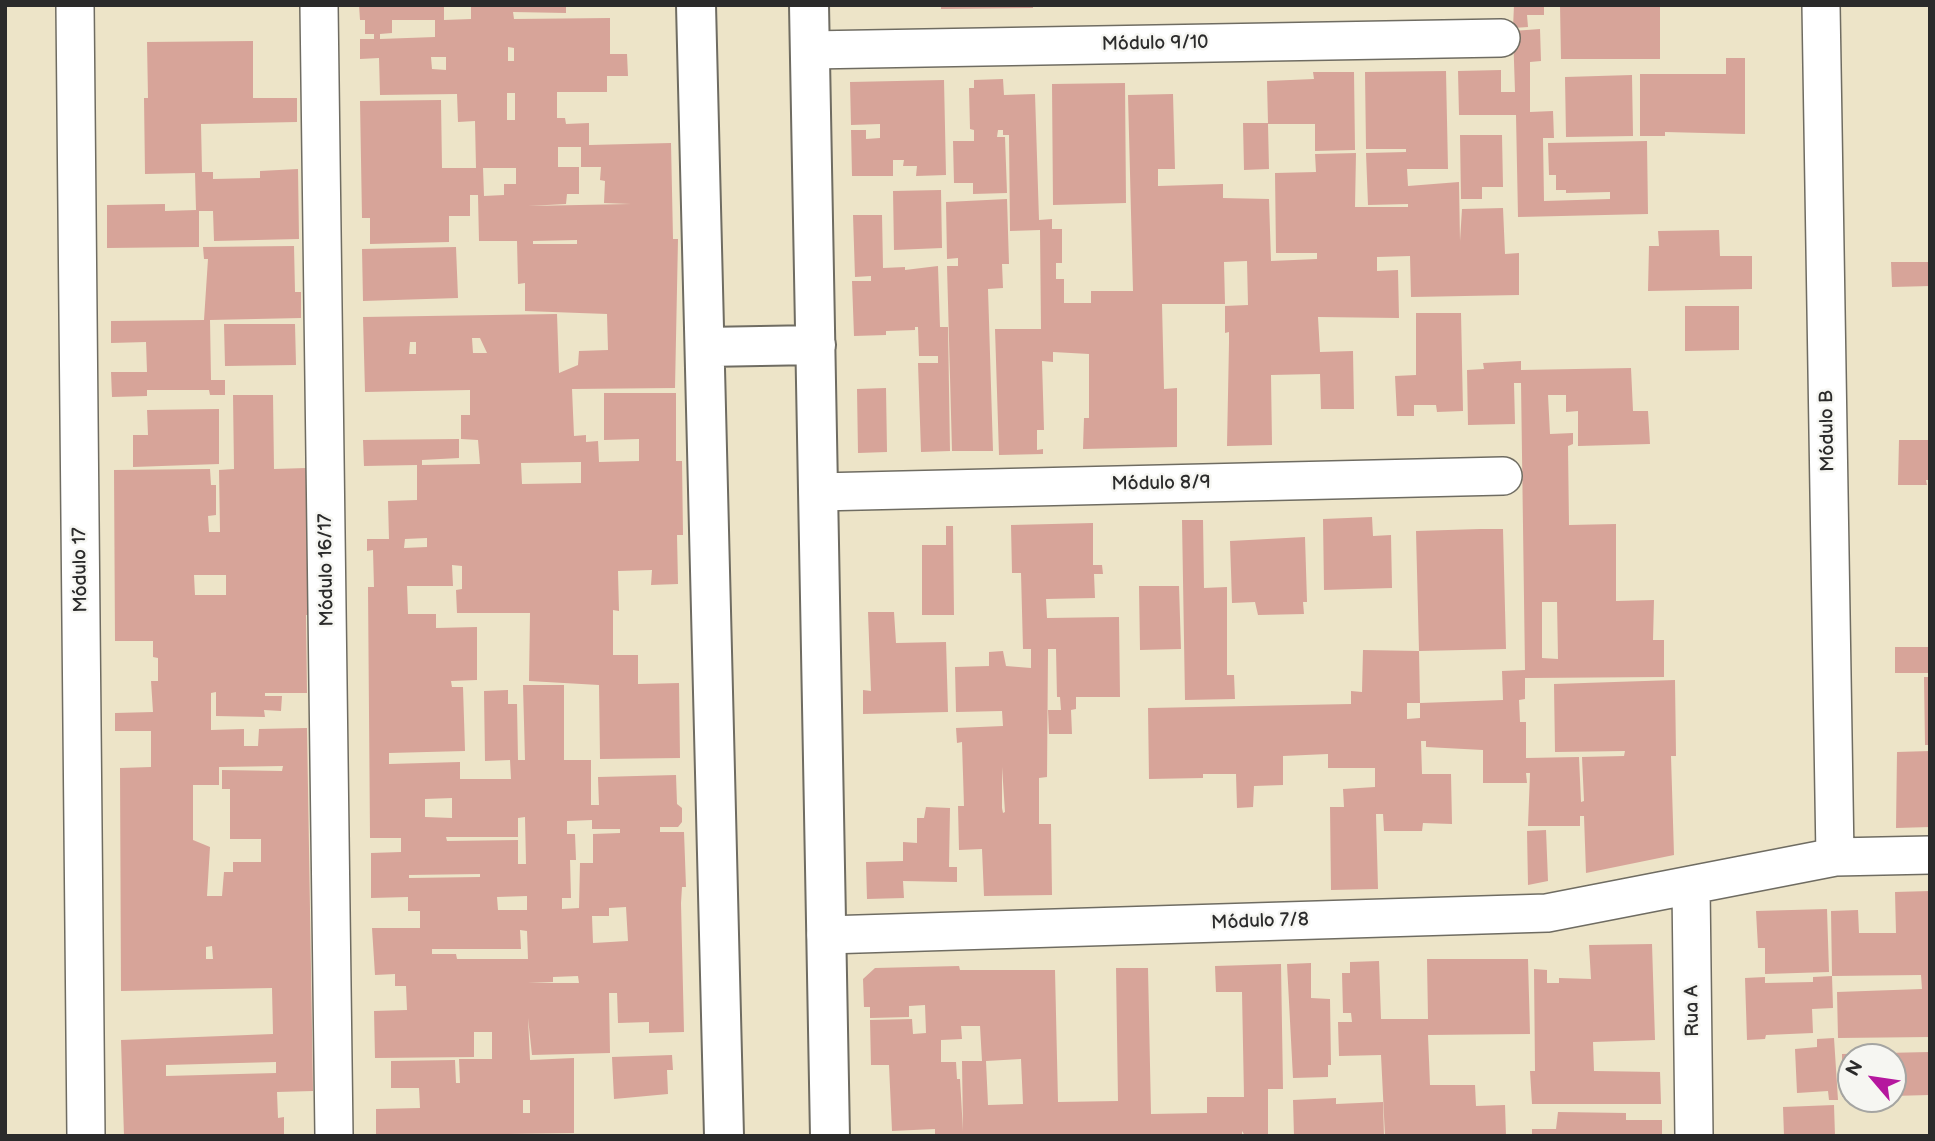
<!DOCTYPE html>
<meta charset="utf-8">
<style>
body{margin:0}
#map{position:relative;width:1935px;height:1141px;overflow:hidden;background:#ede4c8;font-family:"Balsamiq Sans",sans-serif}
canvas{display:block}
.frame{position:absolute;inset:0;border:7px solid #2b2b2b;pointer-events:none}
.north{position:absolute;left:1837px;top:1043px;width:70px;height:70px;box-sizing:border-box;background:#f6f6f2;border:2px solid #a5a5a2;border-radius:50%;rotate:299deg;font-size:19px;font-weight:700;line-height:28px;text-align:center;color:#2b2b2b}
.north::after{content:'';display:block;margin:auto;width:24px;height:32px;background:#b5179e;clip-path:polygon(50% 0,100% 100%,50% 72%,0 100%)}
</style>
<div id="map">
<canvas width="1935" height="1141"></canvas>
<div class="frame"></div>
<div class="north">N</div>
</div>
<script>
const ctx = document.querySelector('canvas').getContext('2d');
ctx.lineJoin = 'round';
function fillPath(path, color) {
  ctx.fillStyle = color;
  ctx.fill(path, 'evenodd');
}
function poly(rows) {
  const path = new Path2D();
  for (const r of rows) {
    path.moveTo(r[0], r[1]);
    for (let i = 2; i < r.length; i += 2) path.lineTo(r[i], r[i + 1]);
  }
  return path;
}
function strokePath(path, color, width, dash) {
  ctx.strokeStyle = color;
  ctx.lineWidth = width;
  ctx.lineCap = dash ? 'butt' : 'round';
  ctx.setLineDash(dash || []);
  ctx.stroke(path);
}
function drawText(font, color, halo, rows, align = 'center') {
  ctx.font = font + ' "Balsamiq Sans",sans-serif';
  ctx.lineWidth = 5;
  ctx.setLineDash([]);
  ctx.textBaseline = 'middle';
  ctx.strokeStyle = halo;
  ctx.fillStyle = color;
  for (const [text, x, y, turn = 0] of rows) {
    ctx.save();
    ctx.translate(x, y);
    ctx.rotate((+turn || 0) * Math.PI / 180);
    ctx.textAlign = isNaN(turn) ? turn : align;
    if (halo) ctx.strokeText(text, 0, 0);
    ctx.fillText(text, 0, 0);
    ctx.restore();
  }
}
fillPath(poly([
 [359,5,444,5,444,20,471,19,471,5,566,5,566,13,513,12,514,19,610,18,610,54,627,54,628,76,607,76,607,92,557,92,557,118,565,118,566,124,589,123,589,145,671,143,673,239,678,239,675,388,572,389,574,436,586,435,586,442,598,441,599,462,639,461,639,439,604,440,604,393,676,393,676,461,682,461,683,535,677,535,678,584,651,585,652,570,618,571,619,611,613,610,613,655,638,655,638,684,679,683,680,758,600,759,599,685,529,681,530,613,457,613,456,590,462,589,462,566,452,565,453,586,407,586,408,614,436,614,436,628,477,627,477,680,451,681,452,687,463,687,465,751,389,753,389,764,460,762,460,779,511,779,510,760,485,761,484,691,508,690,508,704,517,704,518,760,525,760,523,685,564,685,564,760,591,760,591,805,599,805,598,777,676,775,677,804,682,808,682,822,678,827,660,827,660,832,684,832,686,887,682,887,681,903,684,1032,649,1033,649,1022,618,1023,617,993,609,993,610,1053,532,1055,528,1018,530,1060,574,1058,574,1133,376,1136,376,1109,420,1108,419,1088,391,1088,391,1061,455,1060,456,1083,460,1083,459,1059,492,1059,492,1032,474,1032,474,1057,375,1058,374,1011,407,1010,406,986,395,986,395,974,375,975,372,928,420,928,420,911,408,911,408,897,371,898,371,853,401,852,401,838,370,838,368,587,374,587,373,550,367,551,367,539,389,539,388,501,417,500,417,465,364,466,363,440,459,439,459,458,422,460,422,465,480,464,478,440,461,439,461,415,470,415,470,390,365,392,363,317,557,314,559,373,578,365,579,351,608,350,607,314,525,311,525,283,518,284,517,241,479,241,478,195,470,195,470,216,449,216,449,242,370,244,370,218,362,218,360,101,441,100,442,168,476,168,475,121,458,122,457,94,380,95,379,58,360,59,360,39,374,39,374,34,365,34,365,20,360,20],
 [392,20,435,20,435,37,380,39,380,34,392,33],
 [508,47,514,48,514,61,508,61],
 [431,57,446,57,446,70,432,69],
 [507,93,515,93,515,120,507,120],
 [558,147,581,147,581,167,601,167,600,180,605,181,604,203,631,204,528,206,566,204,567,194,579,194,579,167,558,167],
 [483,168,516,168,516,184,504,184,504,195,484,196],
 [577,240,577,244,533,244,533,241],
 [472,338,480,338,487,353,473,353],
 [410,342,416,342,416,354,409,354],
 [581,462,581,483,522,484,521,463],
 [427,538,427,547,404,548,405,539],
 [452,798,452,818,425,817,425,799],
 [525,817,526,864,518,864,518,840,447,841,446,837,518,837,518,818],
 [592,820,592,829,620,829,620,833,593,834,593,863,580,863,579,908,562,909,562,898,571,898,570,860,576,860,575,834,567,834,567,821],
 [480,874,480,877,409,878,409,875],
 [527,896,527,910,498,910,497,897],
 [626,907,628,941,593,943,592,916,609,916,609,908],
 [520,930,527,931,528,959,457,959,456,954,432,954,432,949,521,949],
 [578,976,579,983,528,983,553,982,553,977],
 [523,1100,530,1100,530,1113,523,1113],
 [941,5,1033,5,1033,8,941,9],
 [1514,5,1544,5,1544,15,1527,15,1528,27,1513,28],
 [1560,5,1660,5,1660,59,1561,59],
 [1540,29,1541,61,1530,62,1530,112,1553,111,1554,138,1543,138,1544,201,1610,199,1610,192,1566,193,1566,190,1556,190,1556,175,1549,175,1548,143,1647,141,1648,214,1518,217,1516,115,1459,115,1458,71,1501,70,1501,92,1515,92,1513,31],
 [253,41,253,98,297,98,297,122,201,124,202,172,213,172,213,179,260,178,260,171,298,169,299,239,214,241,213,211,199,211,199,247,107,248,107,205,165,204,165,211,196,210,195,173,145,174,144,98,148,98,147,42],
 [1726,58,1745,58,1745,134,1665,132,1665,136,1640,136,1640,74,1726,74],
 [1446,71,1448,169,1407,169,1408,186,1459,182,1460,241,1462,209,1503,208,1505,254,1519,253,1519,295,1411,297,1410,256,1377,257,1377,271,1398,270,1399,318,1318,317,1320,352,1353,351,1354,409,1321,409,1320,374,1271,375,1272,445,1227,446,1229,343,1229,332,1225,333,1225,306,1248,305,1247,261,1224,262,1225,304,1162,304,1164,389,1177,388,1177,447,1083,449,1084,418,1089,418,1089,354,1053,352,1053,362,1042,361,1044,430,1037,430,1037,450,1043,449,1043,454,999,455,995,329,1041,329,1040,230,1010,231,1009,135,1003,135,1003,130,998,130,997,137,1005,137,1007,193,973,194,973,183,954,183,953,141,974,141,974,130,970,129,969,88,974,88,974,80,1003,79,1004,95,1035,94,1039,220,1052,219,1052,229,1062,229,1062,263,1056,263,1056,279,1064,279,1064,303,1091,303,1091,291,1133,291,1128,95,1173,94,1175,169,1158,169,1158,186,1223,184,1223,198,1269,199,1271,261,1317,259,1317,253,1276,253,1275,173,1316,172,1315,154,1356,153,1355,207,1408,207,1408,204,1368,205,1366,153,1406,152,1406,149,1366,149,1365,72],
 [1313,72,1354,72,1355,150,1315,151,1315,124,1268,124,1269,169,1244,170,1243,123,1268,123,1267,81,1314,79],
 [1632,75,1633,136,1566,137,1565,77],
 [944,80,946,175,916,176,917,166,903,166,904,160,893,160,893,176,852,176,851,130,866,130,866,139,880,138,880,124,851,125,850,82],
 [1125,83,1126,203,1053,205,1052,84],
 [1460,135,1502,135,1503,187,1482,187,1482,199,1461,199],
 [941,190,942,248,894,250,893,191],
 [1007,199,1009,264,1002,264,1003,288,988,289,993,451,952,451,947,266,958,266,958,258,947,259,946,202],
 [853,215,882,215,883,268,905,267,905,270,938,266,940,327,948,327,950,451,921,452,918,363,938,363,938,356,919,356,918,327,915,327,915,330,886,331,886,335,854,336,852,281,871,281,871,276,855,277],
 [1719,230,1720,256,1752,256,1752,289,1648,291,1649,246,1659,246,1658,231],
 [294,246,295,292,301,292,301,318,210,320,211,380,225,380,225,395,210,395,209,390,147,390,147,396,112,397,111,372,147,372,146,342,111,343,111,321,204,320,208,259,204,259,203,247],
 [456,247,458,298,363,301,362,249],
 [1891,262,1930,262,1930,286,1892,287],
 [1685,306,1739,306,1739,350,1685,351],
 [1416,313,1461,313,1463,411,1437,412,1436,405,1414,405,1414,416,1397,416,1395,376,1416,375],
 [224,324,295,324,296,365,225,366],
 [1521,361,1521,370,1631,368,1633,411,1648,411,1650,444,1578,446,1578,411,1566,412,1566,395,1548,395,1550,434,1573,433,1573,444,1568,446,1569,525,1616,524,1616,601,1654,600,1653,640,1664,640,1664,677,1525,678,1525,699,1519,700,1520,722,1526,722,1526,758,1579,757,1581,802,1584,801,1582,757,1624,756,1625,751,1555,752,1554,684,1675,680,1676,756,1671,756,1674,855,1586,873,1584,816,1580,816,1580,826,1528,826,1530,773,1526,773,1527,783,1483,783,1483,750,1426,747,1426,741,1421,741,1422,774,1451,774,1452,824,1423,823,1422,831,1384,831,1383,814,1376,814,1378,889,1331,890,1330,807,1344,807,1343,789,1375,787,1375,768,1328,768,1328,754,1283,756,1283,785,1254,786,1253,807,1237,808,1236,774,1203,774,1203,778,1149,779,1148,708,1351,704,1351,691,1362,692,1363,650,1419,651,1416,531,1480,529,1503,529,1506,649,1419,651,1420,703,1407,703,1407,719,1420,718,1420,703,1503,700,1502,671,1525,670,1521,383,1514,383,1515,424,1468,425,1467,370,1484,369,1483,363],
 [1542,602,1557,602,1558,659,1542,658],
 [886,388,887,452,858,453,857,389],
 [233,395,273,395,274,469,306,468,310,615,306,615,307,693,265,693,265,696,282,696,281,711,264,710,265,717,216,716,216,692,211,693,211,730,244,729,244,746,258,746,259,729,307,728,313,1091,277,1092,278,1118,284,1117,284,1136,124,1136,121,1040,273,1034,272,988,121,991,120,768,151,767,151,731,115,731,115,713,153,712,151,681,158,681,158,658,153,657,153,641,115,641,114,470,210,469,211,485,216,485,216,515,208,516,209,532,220,532,219,470,234,469],
 [194,575,226,575,226,595,195,595],
 [283,766,282,771,222,770,222,789,230,789,230,839,261,839,261,862,233,862,233,872,224,872,222,896,207,896,210,847,193,840,193,785,219,785,219,767],
 [212,946,213,959,206,959,206,947],
 [276,1062,276,1073,166,1076,166,1065],
 [219,409,219,464,133,467,133,435,148,435,147,410],
 [1899,440,1930,440,1930,480,1926,480,1927,485,1898,485],
 [1372,517,1373,536,1391,535,1392,588,1324,590,1323,519],
 [1182,520,1203,520,1204,588,1227,587,1227,675,1234,675,1235,699,1185,700],
 [1093,523,1093,565,1102,565,1103,574,1094,574,1095,598,1046,599,1047,618,1119,617,1120,697,1076,697,1076,709,1071,710,1072,734,1049,734,1048,710,1061,710,1060,697,1057,697,1056,649,1048,649,1047,777,1039,778,1039,824,1051,824,1052,895,984,896,982,849,959,850,958,806,964,806,962,742,957,743,956,728,1003,726,1002,711,956,712,955,667,989,666,989,652,1003,651,1006,666,1031,668,1031,649,1023,649,1021,573,1012,573,1011,525],
 [1002,767,1005,812,1003,813,1002,808],
 [946,526,953,526,954,615,922,615,922,545,946,545],
 [1305,537,1307,602,1303,602,1304,614,1258,615,1255,602,1232,603,1230,541],
 [1139,586,1179,586,1181,649,1140,650],
 [868,612,894,612,896,643,946,642,948,712,863,714,863,690,871,691],
 [1895,647,1930,647,1930,673,1895,673],
 [1924,677,1930,677,1930,745,1925,745],
 [1930,751,1930,827,1896,828,1897,752],
 [926,807,950,808,949,867,957,867,957,882,903,881,904,898,867,899,866,862,903,861,903,842,917,843,917,818,924,818],
 [1546,830,1548,881,1528,885,1527,831],
 [1930,891,1930,1037,1838,1038,1837,992,1922,989,1921,975,1832,976,1831,911,1858,910,1859,933,1896,933,1895,892],
 [1827,909,1829,972,1765,974,1765,948,1758,948,1756,911],
 [1652,944,1655,1040,1593,1042,1594,1071,1660,1072,1661,1104,1532,1104,1530,1071,1535,1071,1534,969,1547,970,1547,983,1559,983,1559,978,1591,979,1589,945],
 [1427,959,1528,959,1530,1034,1428,1035,1430,1085,1475,1085,1476,1106,1505,1105,1506,1136,1385,1136,1381,1055,1339,1056,1338,1022,1352,1022,1351,1013,1343,1013,1342,973,1350,973,1350,962,1379,961,1381,1019,1428,1019],
 [1311,963,1311,998,1330,999,1331,1065,1328,1065,1328,1077,1293,1078,1287,964],
 [1281,964,1283,1089,1268,1089,1268,1134,1266,1136,1245,1136,1242,1131,1242,1136,935,1136,935,1129,892,1131,889,1065,871,1065,870,1020,912,1019,913,1034,926,1033,925,1005,909,1006,909,1017,870,1018,870,1007,864,1007,863,979,875,968,959,966,960,970,1055,970,1058,1102,1118,1101,1116,968,1148,968,1151,1114,1207,1113,1207,1097,1244,1097,1242,992,1216,992,1215,966],
 [961,1026,980,1026,982,1061,962,1061,963,1131,960,1079,957,1079,956,1062,941,1062,941,1040,962,1039],
 [1021,1059,1023,1104,988,1105,986,1061],
 [1832,976,1833,1008,1812,1009,1813,1033,1766,1035,1765,1039,1747,1040,1745,978,1765,977,1765,983,1813,982,1813,977],
 [1834,1038,1838,1100,1829,1100,1828,1091,1797,1093,1795,1049,1817,1047,1817,1039],
 [1929,1052,1929,1095,1893,1096,1893,1057,1851,1057,1851,1097,1842,1097,1842,1054],
 [672,1055,673,1070,667,1070,668,1094,614,1099,612,1057],
 [1336,1098,1336,1104,1383,1102,1384,1136,1294,1136,1293,1100],
 [1834,1105,1835,1136,1784,1136,1783,1107],
 [1558,1112,1626,1113,1626,1120,1662,1120,1662,1136,1532,1136,1532,1129,1556,1129]
]), '#d7a499');
const minor = poly([
 [75,5,86,1136],
 [319,5,334,1136],
 [1821,5,1835,857],
 [810,50,1501,38],
 [818,492,1503,476],
 [1691,886,1694,1136],
 [826,935,1547,913,1835,857,1930,855]
]);
const tertiary = poly([
 [696,5,724,1136],
 [809,5,830,1136],
 [705,347,816,345]
]);
strokePath(minor, '#6f6c62', 40);
strokePath(tertiary, '#6f6c62', 42);
strokePath(minor, '#fff', 37);
strokePath(tertiary, '#fff', 38);
drawText('19px', '#2b2b2b', '#f6f6f2', [
 ["Módulo 9/10",1155,44,-1],
 ["Módulo B",1828,431,-91],
 ["Módulo 8/9",1161,484,-1],
 ["Módulo 17",81,570,-91],
 ["Módulo 16/17",327,570,-91],
 ["Módulo 7/8",1260,922,-2],
 ["Rua A",1693,1011,-91]
]);
</script>
